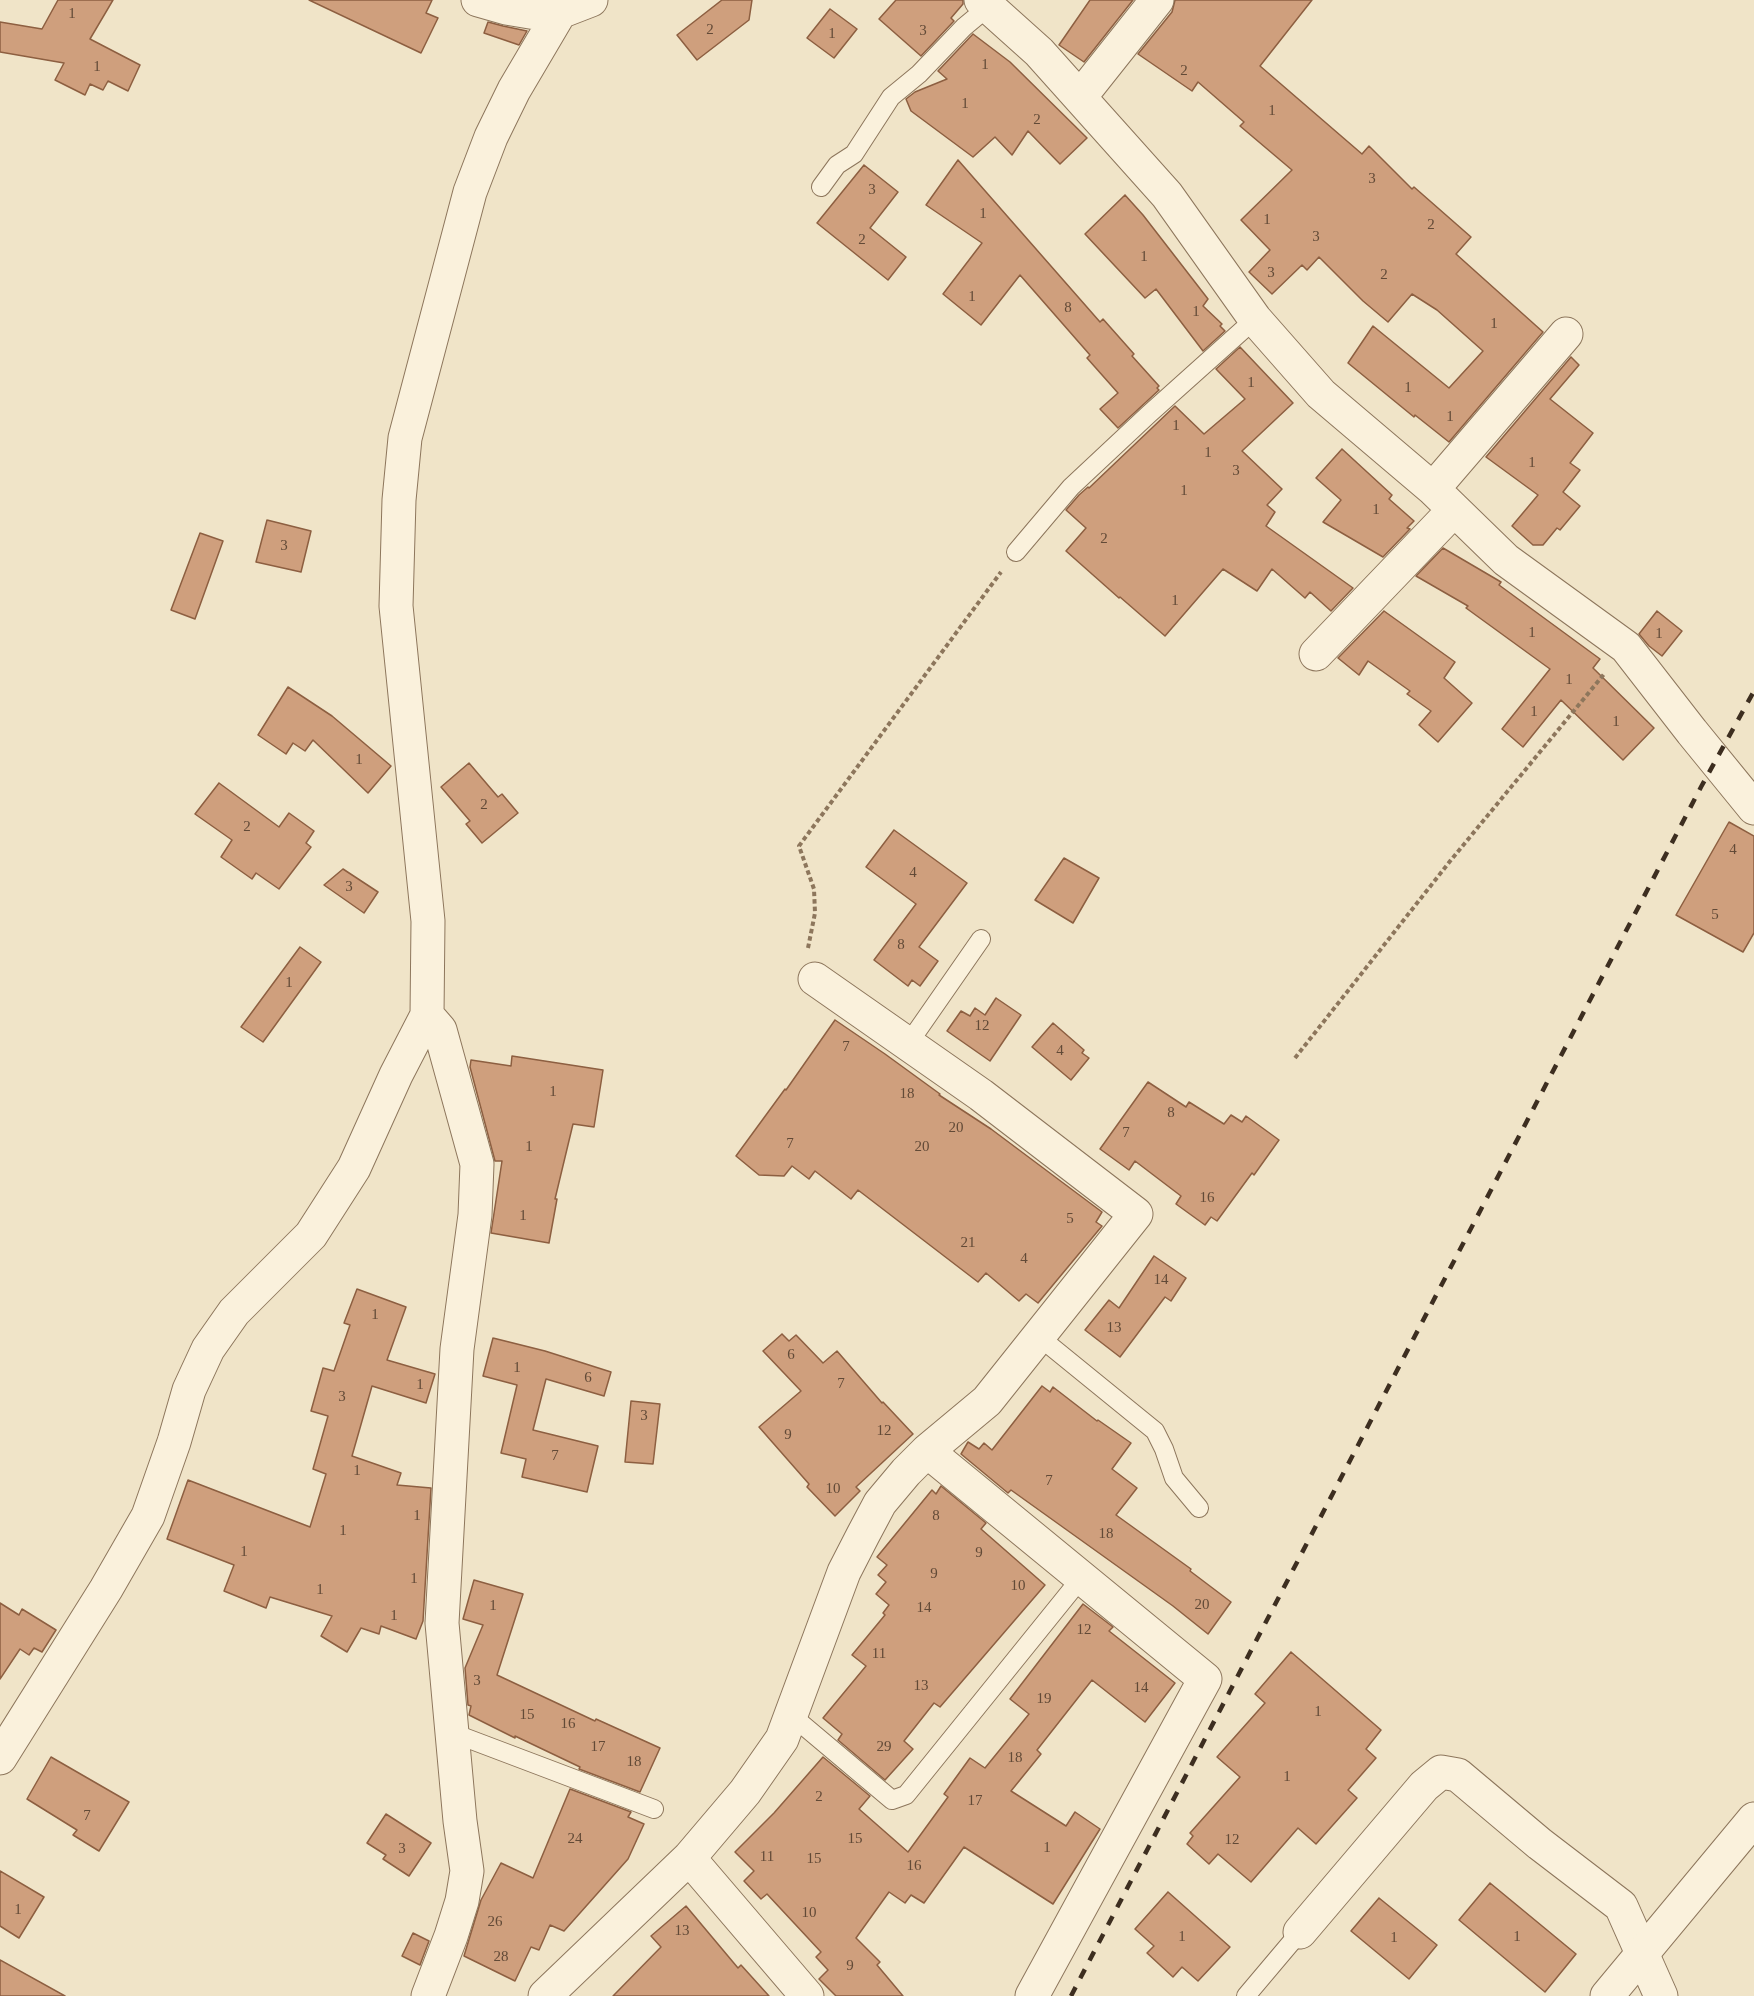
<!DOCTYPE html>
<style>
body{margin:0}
canvas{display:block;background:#f0e4c8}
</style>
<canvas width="1754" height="1996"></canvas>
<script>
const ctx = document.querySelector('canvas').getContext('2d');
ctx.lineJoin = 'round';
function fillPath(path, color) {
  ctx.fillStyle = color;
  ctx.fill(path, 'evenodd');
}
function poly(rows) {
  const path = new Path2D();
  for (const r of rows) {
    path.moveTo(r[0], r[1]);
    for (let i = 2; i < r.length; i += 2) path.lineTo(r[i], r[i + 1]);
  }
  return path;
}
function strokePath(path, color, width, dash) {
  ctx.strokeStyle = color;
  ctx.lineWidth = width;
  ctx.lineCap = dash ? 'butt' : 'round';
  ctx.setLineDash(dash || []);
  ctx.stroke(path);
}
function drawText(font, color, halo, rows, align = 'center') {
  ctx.font = font + ' Georgia,serif';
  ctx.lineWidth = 4.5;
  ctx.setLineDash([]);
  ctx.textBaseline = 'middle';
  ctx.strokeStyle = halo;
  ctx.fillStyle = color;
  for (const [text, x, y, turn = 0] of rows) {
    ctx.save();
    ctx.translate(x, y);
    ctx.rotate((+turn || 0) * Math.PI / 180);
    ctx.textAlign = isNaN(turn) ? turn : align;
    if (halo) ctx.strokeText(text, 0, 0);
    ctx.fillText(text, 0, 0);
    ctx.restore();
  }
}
const building = poly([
 [58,0,113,0,90,39,140,65,128,91,108,81,103,90,90,84,85,95,55,80,64,63,0,52,0,22,42,29,58,0],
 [309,0,432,0,426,13,438,18,421,53,309,0],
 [722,0,752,0,749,20,697,60,677,35,722,0],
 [896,0,963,0,963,4,951,18,954,21,921,56,879,19,896,0],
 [1090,0,1133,0,1084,62,1059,45,1090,0],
 [1175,0,1312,0,1260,66,1362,154,1369,146,1412,189,1414,187,1471,237,1456,254,1543,332,1449,442,1415,415,1414,417,1348,363,1373,326,1449,388,1483,351,1437,310,1412,294,1388,322,1363,301,1319,257,1307,270,1302,265,1272,294,1249,272,1270,250,1241,220,1292,170,1240,126,1244,122,1198,82,1192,91,1138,54,1172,12,1175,0],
 [830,9,857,29,834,58,807,38,830,9],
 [488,22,503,26,527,31,519,45,484,33,488,22],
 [973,34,1010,62,1087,138,1060,164,1028,131,1012,155,995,137,973,157,911,111,906,99,915,92,947,79,938,71,973,34],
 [958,160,1100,322,1103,319,1134,354,1132,356,1159,386,1157,388,1159,390,1118,428,1100,409,1118,393,1087,358,1090,355,1020,275,981,325,943,294,982,243,926,205,958,160],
 [864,165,898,192,870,228,906,257,888,280,817,223,864,165],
 [1125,195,1143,215,1208,299,1203,306,1222,324,1220,326,1225,331,1203,351,1156,289,1145,298,1085,234,1125,195],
 [1240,347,1293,403,1242,451,1282,489,1267,505,1275,512,1266,526,1353,588,1331,611,1310,592,1305,598,1272,569,1257,591,1223,569,1165,636,1120,597,1119,598,1066,551,1086,528,1066,510,1079,495,1088,487,1089,488,1175,406,1204,434,1245,399,1216,369,1240,347],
 [1571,357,1579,365,1550,399,1593,433,1570,463,1580,470,1563,492,1580,506,1560,530,1557,528,1543,545,1533,545,1512,526,1538,495,1486,457,1571,357],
 [1342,449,1392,495,1389,499,1414,521,1407,528,1410,529,1383,557,1323,522,1341,500,1316,478,1342,449],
 [267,520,311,531,301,572,256,562,267,520],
 [200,533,223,541,195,619,171,610,200,533],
 [1443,548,1501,582,1499,585,1600,659,1593,668,1654,728,1623,760,1561,700,1523,747,1502,729,1550,669,1466,608,1468,606,1416,576,1443,548],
 [1384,611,1455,662,1444,678,1472,703,1438,742,1419,725,1431,711,1407,694,1410,691,1368,661,1359,675,1338,658,1384,611],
 [1657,611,1682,631,1662,656,1649,646,1639,634,1657,611],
 [288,687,332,716,391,766,368,793,313,740,305,751,293,743,286,754,258,735,288,687],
 [469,763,498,797,502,794,518,813,482,843,466,824,470,821,441,787,469,763],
 [219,783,279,827,289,813,314,831,306,843,311,847,279,889,256,873,252,879,221,857,232,840,195,814,219,783],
 [1729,822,1754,836,1754,933,1743,952,1676,915,1729,822],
 [894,830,967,883,919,947,938,961,920,986,912,980,908,986,874,960,916,904,866,867,894,830],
 [1064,858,1099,878,1073,923,1035,900,1064,858],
 [343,869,378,892,364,913,324,885,343,869],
 [300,947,321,962,263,1042,241,1027,300,947],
 [996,998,1021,1015,990,1061,947,1031,961,1011,970,1016,975,1008,985,1015,996,998],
 [835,1020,885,1054,940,1094,939,1095,991,1129,1102,1212,1096,1222,1102,1226,1038,1303,1026,1294,1019,1301,986,1273,978,1282,858,1190,851,1199,815,1171,809,1179,792,1166,784,1176,759,1175,736,1156,785,1089,786,1090,835,1020],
 [1053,1023,1084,1050,1082,1053,1089,1058,1071,1080,1032,1047,1053,1023],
 [512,1056,603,1070,594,1127,573,1124,555,1199,557,1199,549,1243,491,1233,502,1161,495,1161,470,1067,471,1060,511,1066,512,1056],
 [1148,1082,1186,1107,1189,1102,1224,1124,1231,1115,1242,1122,1246,1116,1279,1140,1254,1175,1252,1173,1217,1221,1211,1217,1205,1225,1176,1204,1181,1196,1135,1161,1129,1170,1100,1149,1148,1082],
 [1154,1256,1186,1278,1171,1301,1165,1297,1120,1357,1085,1330,1109,1300,1119,1308,1154,1256],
 [357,1289,406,1307,387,1360,435,1374,426,1403,372,1386,352,1456,401,1473,397,1485,431,1488,423,1621,416,1639,381,1626,379,1634,361,1628,347,1652,321,1636,332,1616,270,1597,266,1608,224,1591,234,1565,167,1539,188,1480,310,1527,326,1474,313,1469,328,1416,311,1411,323,1368,334,1371,350,1325,344,1323,357,1289],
 [782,1334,789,1341,796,1335,823,1363,837,1351,882,1403,883,1402,913,1434,856,1487,860,1491,835,1516,807,1487,809,1484,759,1427,801,1391,763,1351,782,1334],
 [493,1338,545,1351,611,1372,604,1396,546,1379,533,1430,598,1446,587,1492,522,1477,526,1459,501,1453,517,1385,483,1376,493,1338],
 [1042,1386,1050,1392,1053,1387,1097,1421,1098,1420,1131,1443,1112,1469,1137,1488,1116,1515,1191,1569,1190,1571,1231,1602,1208,1634,1173,1606,1011,1490,1008,1493,961,1454,968,1442,979,1449,984,1443,992,1450,1042,1386],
 [631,1401,660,1404,653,1464,625,1462,631,1401],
 [941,1486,986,1523,981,1529,1045,1585,940,1707,934,1703,904,1741,913,1749,885,1780,838,1740,842,1734,823,1718,866,1666,852,1655,885,1615,883,1613,889,1605,876,1594,886,1582,878,1575,887,1565,877,1557,932,1490,936,1494,941,1486],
 [474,1580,523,1594,497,1675,595,1721,596,1719,660,1748,640,1792,579,1769,580,1767,515,1736,515,1738,469,1715,471,1706,468,1705,465,1668,483,1625,463,1619,474,1580],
 [0,1603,19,1615,22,1609,56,1630,42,1652,34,1648,29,1655,20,1649,0,1679,0,1603],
 [1083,1604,1113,1627,1109,1631,1175,1683,1145,1722,1092,1680,1037,1750,1041,1754,1011,1791,1066,1826,1075,1812,1100,1829,1053,1904,964,1847,924,1903,911,1895,905,1903,889,1892,856,1938,880,1962,877,1965,903,1996,836,1996,819,1979,828,1970,816,1957,821,1952,767,1894,761,1899,744,1881,754,1871,735,1852,774,1813,823,1757,870,1796,859,1809,908,1852,948,1797,944,1794,970,1758,985,1768,1029,1714,1010,1699,1083,1604],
 [1291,1652,1381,1730,1366,1749,1376,1758,1348,1790,1357,1798,1316,1844,1298,1828,1251,1882,1218,1854,1209,1864,1187,1844,1193,1836,1190,1833,1240,1777,1217,1757,1265,1703,1255,1694,1291,1652],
 [51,1757,129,1802,99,1851,73,1835,77,1830,27,1799,51,1757],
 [570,1789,631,1812,628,1817,644,1824,628,1859,564,1931,550,1925,539,1950,531,1947,515,1981,464,1956,481,1900,501,1863,533,1878,570,1789],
 [386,1814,431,1843,409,1876,383,1859,386,1855,367,1843,386,1814],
 [0,1871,44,1897,19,1938,0,1926,0,1871],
 [1490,1883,1576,1954,1545,1992,1459,1920,1490,1883],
 [1168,1892,1230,1947,1198,1981,1182,1967,1173,1977,1147,1953,1154,1946,1135,1929,1168,1892],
 [1379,1898,1437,1945,1409,1979,1351,1931,1379,1898],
 [686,1906,738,1968,741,1965,769,1996,613,1996,661,1947,651,1936,686,1906],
 [413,1933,429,1941,420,1965,402,1956,413,1933],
 [0,1960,65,1996,0,1996,0,1960]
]);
fillPath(building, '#cf9f7d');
strokePath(building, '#8d5f41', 1.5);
const service = poly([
 [821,187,837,165,854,154,891,97,919,74,964,27,988,7],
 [1016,552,1071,487,1149,414,1255,319],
 [908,1044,981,939],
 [1037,1335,1155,1431,1164,1449,1174,1478,1199,1508],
 [791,1715,892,1800,906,1795,1082,1577],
 [453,1733,654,1809],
 [1246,1996,1300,1932]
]);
const minor = poly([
 [478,0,506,8,536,13,560,12,591,0],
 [981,0,1039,52,1167,195,1255,319,1321,394,1433,489,1506,560,1626,647,1692,732,1754,808],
 [1080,97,1157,0],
 [1433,489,1566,334],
 [1316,654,1454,510],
 [815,979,981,1095,1136,1214,987,1401,927,1451],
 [0,1758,106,1589,148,1516,174,1442,189,1390,208,1349,234,1312,311,1235,354,1168,396,1075,427,1015],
 [689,1858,807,1996],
 [1300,1932,1424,1786,1441,1772,1458,1775,1540,1844,1621,1906,1661,1996],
 [428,1996,451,1936,462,1901,467,1871,460,1821,442,1623,457,1349,475,1215,477,1164,440,1030,427,1015,428,921,396,606,399,500,405,438,470,192,491,137,514,90,560,12],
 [545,1996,689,1858,745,1792,782,1739,844,1572,863,1535,880,1503,906,1472,927,1451,1205,1679,1032,1996]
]);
const tertiary = poly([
 [1607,1996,1754,1819]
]);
strokePath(service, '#8d765c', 20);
strokePath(minor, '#8d765c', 35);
strokePath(tertiary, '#8d765c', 35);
strokePath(poly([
 [808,948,815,913,814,889,799,846,1001,572],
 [1295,1058,1451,860,1605,673]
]), '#8d765c', 4, [4.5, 3]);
strokePath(service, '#faf1dc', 18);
strokePath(minor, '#faf1dc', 33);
strokePath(tertiary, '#faf1dc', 33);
strokePath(poly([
 [1071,1996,1701,787,1754,691]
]), '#3d2e20', 4.5, [10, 10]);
drawText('15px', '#624a37', null, [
 ["1",72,14],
 ["2",710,30],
 ["3",923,31],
 ["1",832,34],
 ["1",985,65],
 ["1",97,67],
 ["2",1184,71],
 ["1",965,104],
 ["1",1272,111],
 ["2",1037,120],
 ["3",1372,179],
 ["3",872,190],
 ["1",983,214],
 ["1",1267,220],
 ["2",1431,225],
 ["3",1316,237],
 ["2",862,240],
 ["1",1144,257],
 ["3",1271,273],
 ["2",1384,275],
 ["1",972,297],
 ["8",1068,308],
 ["1",1196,312],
 ["1",1494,324],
 ["1",1251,383],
 ["1",1408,388],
 ["1",1450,417],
 ["1",1176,426],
 ["1",1208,453],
 ["1",1532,463],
 ["3",1236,471],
 ["1",1184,491],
 ["1",1376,510],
 ["2",1104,539],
 ["3",284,546],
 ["1",1175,601],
 ["1",1532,633],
 ["1",1659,634],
 ["1",1569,680],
 ["1",1534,712],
 ["1",1616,722],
 ["1",359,760],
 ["2",484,805],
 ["2",247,827],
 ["4",1733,850],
 ["4",913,873],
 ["3",349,887],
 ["5",1715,915],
 ["8",901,945],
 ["1",289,983],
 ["12",982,1026],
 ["7",846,1047],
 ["4",1060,1051],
 ["1",553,1092],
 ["18",907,1094],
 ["8",1171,1113],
 ["20",956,1128],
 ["7",1126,1133],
 ["7",790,1144],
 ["1",529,1147],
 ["20",922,1147],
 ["16",1207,1198],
 ["1",523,1216],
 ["5",1070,1219],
 ["21",968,1243],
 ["4",1024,1259],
 ["14",1161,1280],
 ["1",375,1315],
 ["13",1114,1328],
 ["6",791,1355],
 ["1",517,1368],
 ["6",588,1378],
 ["7",841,1384],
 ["1",420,1385],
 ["3",342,1397],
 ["3",644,1416],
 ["12",884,1431],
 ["9",788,1435],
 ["7",555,1456],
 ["1",357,1471],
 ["7",1049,1481],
 ["10",833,1489],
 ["1",417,1516],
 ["8",936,1516],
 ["1",343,1531],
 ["18",1106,1534],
 ["1",244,1552],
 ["9",979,1553],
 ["9",934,1574],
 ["1",414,1579],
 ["10",1018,1586],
 ["1",320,1590],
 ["20",1202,1605],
 ["1",493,1606],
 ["14",924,1608],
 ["1",394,1616],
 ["12",1084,1630],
 ["11",879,1654],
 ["3",477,1681],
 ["13",921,1686],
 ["14",1141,1688],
 ["19",1044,1699],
 ["1",1318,1712],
 ["15",527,1715],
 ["16",568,1724],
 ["17",598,1747],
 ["29",884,1747],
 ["18",1015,1758],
 ["18",634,1762],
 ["1",1287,1777],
 ["2",819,1797],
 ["17",975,1801],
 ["7",87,1816],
 ["24",575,1839],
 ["15",855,1839],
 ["12",1232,1840],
 ["1",1047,1848],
 ["3",402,1849],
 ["11",767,1857],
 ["15",814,1859],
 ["16",914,1866],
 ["1",18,1910],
 ["10",809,1913],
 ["26",495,1922],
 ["13",682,1931],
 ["1",1182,1937],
 ["1",1517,1937],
 ["1",1394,1938],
 ["28",501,1957],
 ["9",850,1966]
]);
</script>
